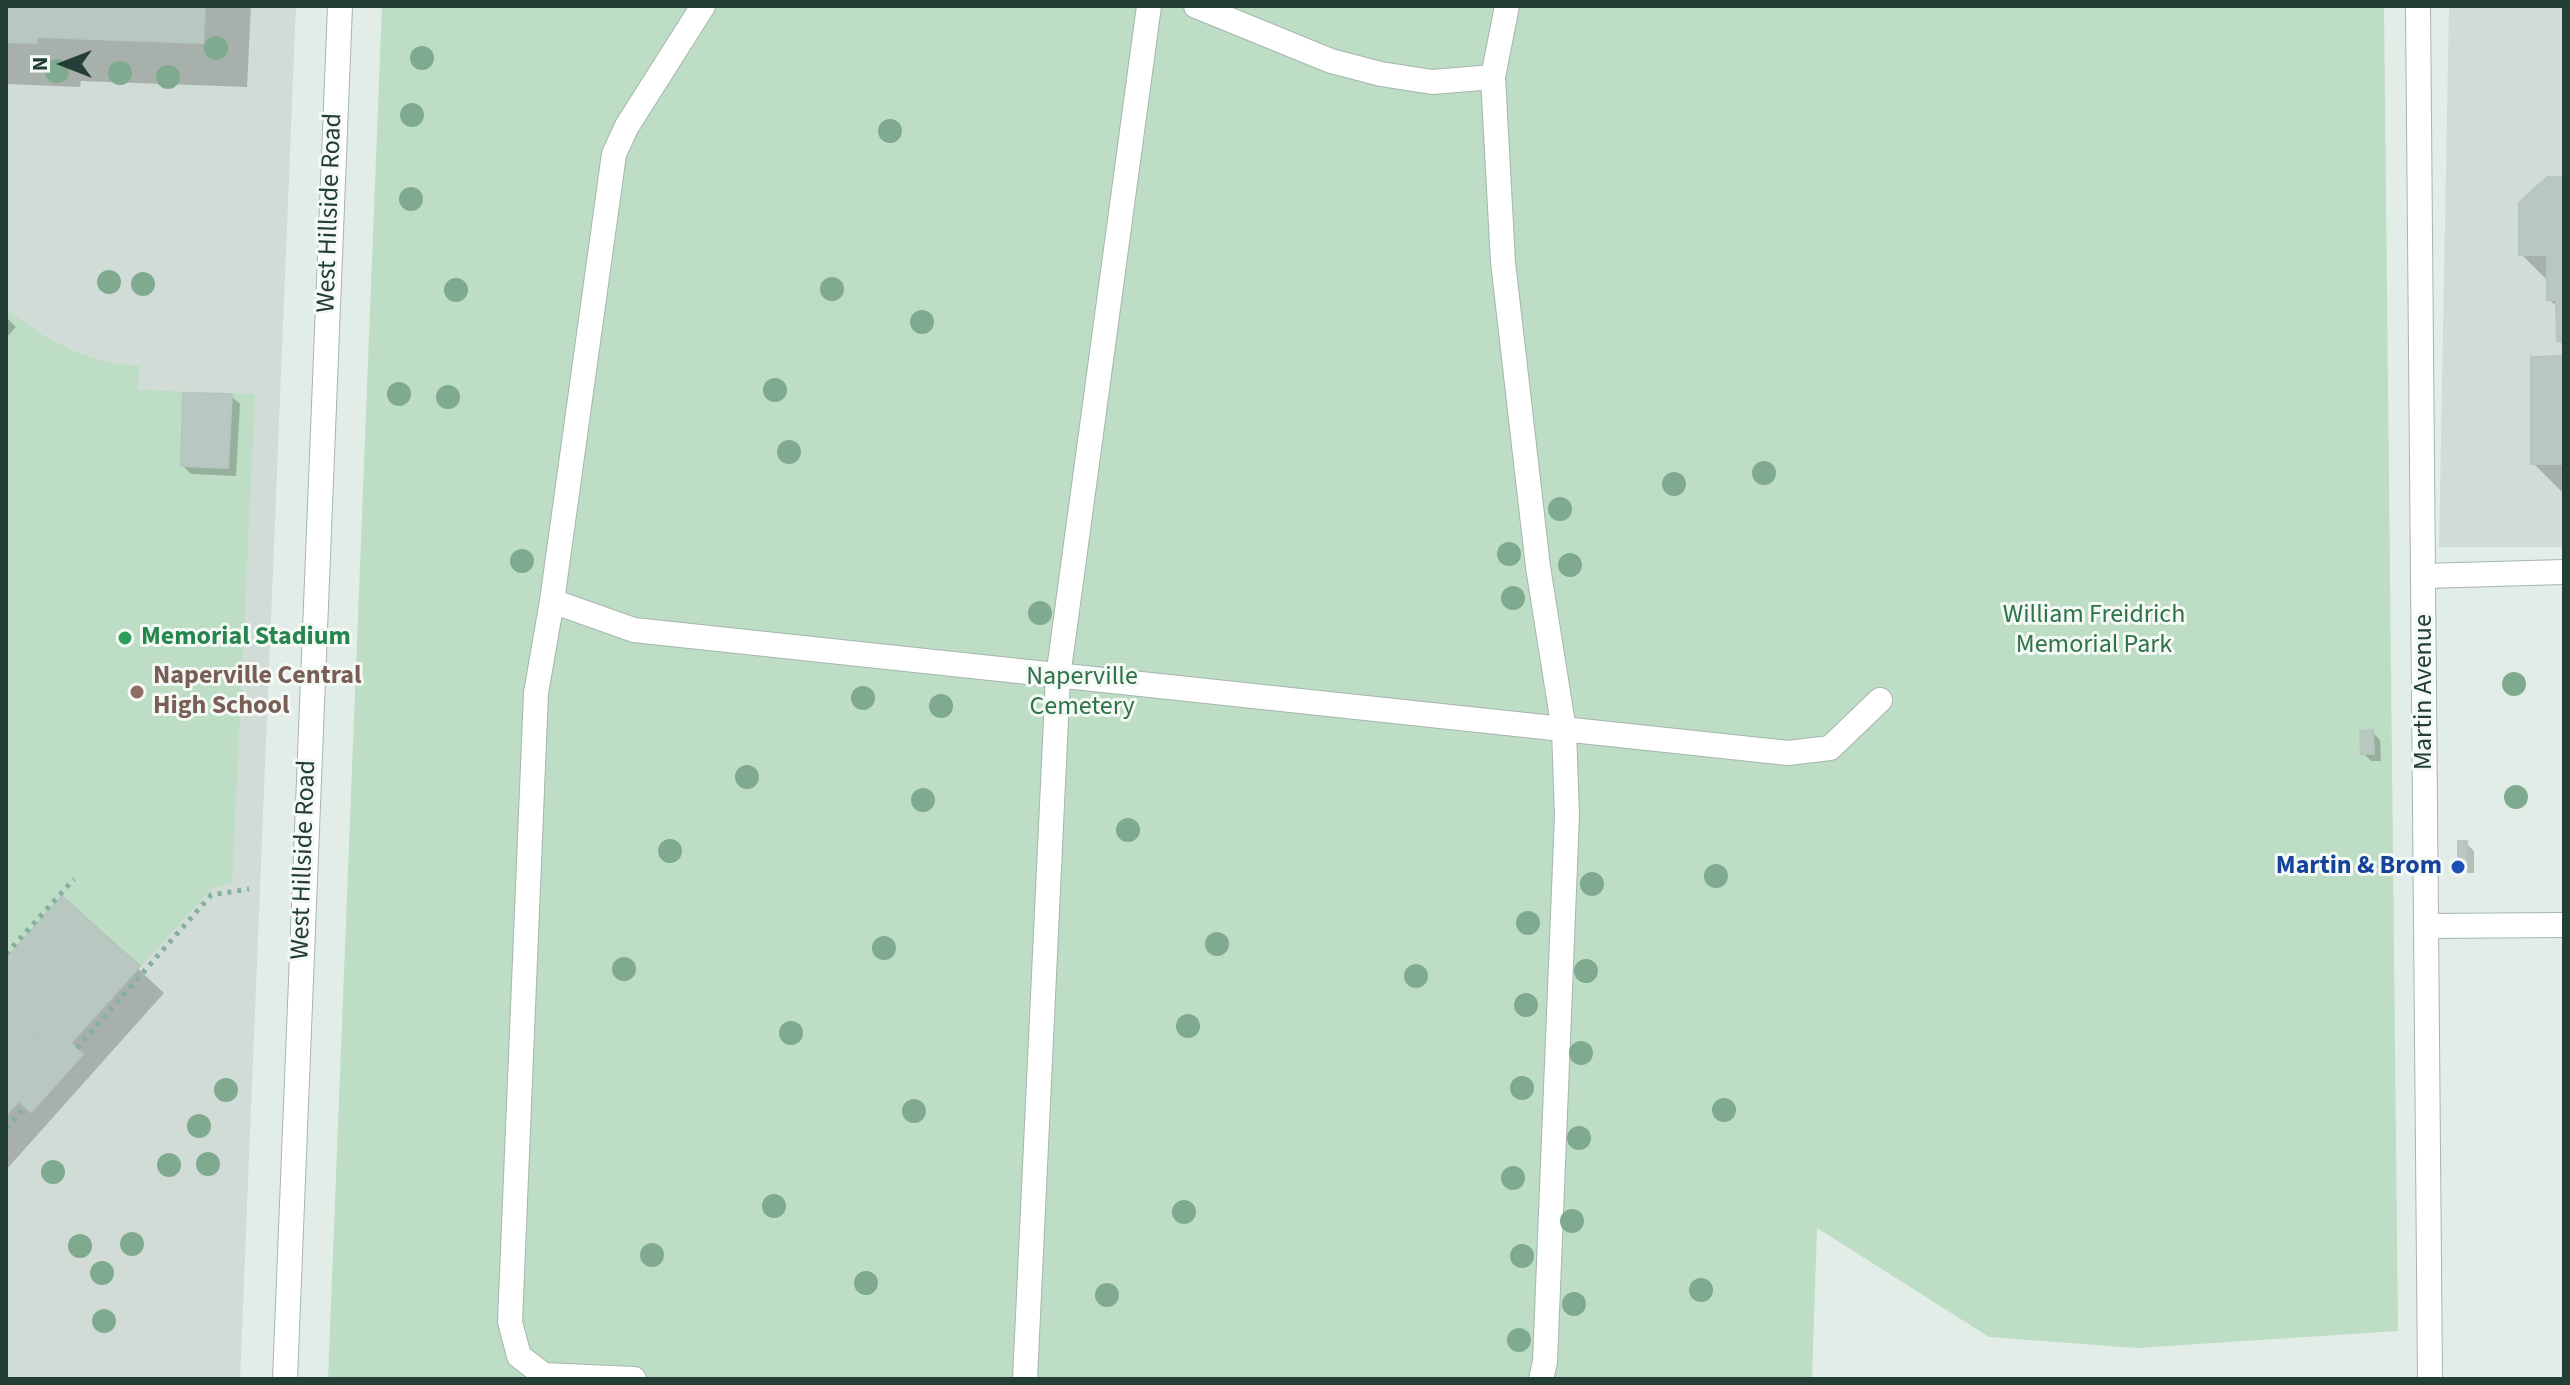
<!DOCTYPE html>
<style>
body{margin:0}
#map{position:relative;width:2570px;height:1385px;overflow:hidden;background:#e3ede8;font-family:"Source Sans 3",sans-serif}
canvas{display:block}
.frame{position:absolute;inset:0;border:8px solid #233e36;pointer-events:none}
.north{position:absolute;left:24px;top:24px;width:80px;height:80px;-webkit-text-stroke:6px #f4f9f6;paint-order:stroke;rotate:270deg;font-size:22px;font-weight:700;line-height:32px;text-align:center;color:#233e36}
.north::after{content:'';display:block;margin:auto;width:28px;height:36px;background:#233e36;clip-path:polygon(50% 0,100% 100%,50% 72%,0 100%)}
</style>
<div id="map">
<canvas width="2570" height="1385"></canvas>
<div class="frame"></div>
<div class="north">N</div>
</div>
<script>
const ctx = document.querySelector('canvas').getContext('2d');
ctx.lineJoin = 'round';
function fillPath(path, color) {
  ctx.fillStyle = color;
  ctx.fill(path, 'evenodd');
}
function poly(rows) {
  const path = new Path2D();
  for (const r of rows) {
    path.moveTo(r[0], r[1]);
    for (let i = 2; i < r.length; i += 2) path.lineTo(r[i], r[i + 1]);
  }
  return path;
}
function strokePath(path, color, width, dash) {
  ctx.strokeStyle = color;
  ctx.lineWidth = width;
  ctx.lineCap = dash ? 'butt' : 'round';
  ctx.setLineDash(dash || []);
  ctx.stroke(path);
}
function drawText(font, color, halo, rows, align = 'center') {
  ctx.font = font + ' "Source Sans 3",sans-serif';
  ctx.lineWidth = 6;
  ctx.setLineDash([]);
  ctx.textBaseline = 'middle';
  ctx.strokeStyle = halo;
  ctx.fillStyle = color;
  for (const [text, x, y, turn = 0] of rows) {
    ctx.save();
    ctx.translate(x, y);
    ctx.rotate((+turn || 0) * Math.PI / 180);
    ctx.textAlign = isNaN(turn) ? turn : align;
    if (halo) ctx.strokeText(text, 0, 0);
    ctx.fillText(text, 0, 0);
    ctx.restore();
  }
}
fillPath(poly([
 [6,6,296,6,240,1379,6,1379],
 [2449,6,2564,6,2564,547,2439,547]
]), '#d2dcd7');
fillPath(poly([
 [382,6,2384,6,2398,1331,2137,1348,1989,1337,1817,1228,1812,1379,328,1379],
 [6,309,47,338,78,353,110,363,139,366,138,390,255,394,232,882,211,889,6,1115]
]), '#bdddc5');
fillPath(poly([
 [6,6,251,6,247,87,81,81,80,87,6,84],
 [2564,179,2564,346,2559,340,2558,308,2549,299,2549,282,2521,254],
 [6,317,16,327,6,338],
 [2564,358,2564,494,2533,463],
 [231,396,240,404,236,476,191,474,183,466],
 [2372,732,2380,740,2381,761,2371,761,2363,753],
 [2466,843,2474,851,2474,873,2468,873,2460,865],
 [63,899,164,993,6,1170,6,962]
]), '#0003');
const building = poly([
 [6,6,205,6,203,43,37,37,36,43,6,42,6,6],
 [2547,177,2564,177,2564,341,2557,341,2556,300,2547,300,2547,255,2519,255,2519,203,2547,177],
 [2564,356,2564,464,2531,464,2531,357,2564,356],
 [183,393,232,394,228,468,181,466,183,393],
 [2373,730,2374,754,2361,754,2360,731,2373,730],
 [2458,841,2467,841,2467,866,2458,866,2458,841],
 [62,896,116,945,6,1070,6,959,62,896],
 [116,945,140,966,6,1115,6,1070,116,945],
 [70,1043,83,1054,31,1112,19,1101,70,1043]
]);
fillPath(building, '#b9c7c1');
strokePath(building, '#b6c6bf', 2);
const minor = poly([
 [703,6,627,126,614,154,552,601,634,630,1788,753,1830,748,1880,700],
 [1196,6,1331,61,1381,74,1432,82,1493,77],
 [1507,6,1493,77,1503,262,1538,567,1564,730,1567,815,1545,1362,1541,1379],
 [2418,6,2430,1379],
 [2424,576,2564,572],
 [552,601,536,693,510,1322,519,1356,544,1375,634,1379],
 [2427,926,2564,925],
 [285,1379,340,6],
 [1025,1379,1058,677,1149,6]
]);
strokePath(minor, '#a6b5af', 26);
strokePath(poly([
 [6,954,74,879],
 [77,1048,211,895,249,889],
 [6,1128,25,1107]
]), '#85afa1', 5, [4, 6]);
strokePath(minor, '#fff', 24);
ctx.fillStyle = '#80aa90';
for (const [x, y] of [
 [216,48],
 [422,58],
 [57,71],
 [120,73],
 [168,77],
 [412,115],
 [890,131],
 [411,199],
 [109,282],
 [143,284],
 [832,289],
 [456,290],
 [922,322],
 [775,390],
 [399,394],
 [448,397],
 [789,452],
 [1764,473],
 [1674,484],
 [1560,509],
 [1509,554],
 [522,561],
 [1570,565],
 [1513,598],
 [1040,613],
 [2514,684],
 [863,698],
 [941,706],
 [747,777],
 [2516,797],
 [923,800],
 [1128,830],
 [670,851],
 [1716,876],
 [1592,884],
 [1528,923],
 [1217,944],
 [884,948],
 [624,969],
 [1586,971],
 [1416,976],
 [1526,1005],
 [1188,1026],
 [791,1033],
 [1581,1053],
 [1522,1088],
 [226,1090],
 [1724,1110],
 [914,1111],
 [199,1126],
 [1579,1138],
 [208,1164],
 [169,1165],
 [53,1172],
 [1513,1178],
 [774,1206],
 [1184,1212],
 [1572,1221],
 [132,1244],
 [80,1246],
 [652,1255],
 [1522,1256],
 [102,1273],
 [866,1283],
 [1701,1290],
 [1107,1295],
 [1574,1304],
 [104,1321],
 [1519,1340]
]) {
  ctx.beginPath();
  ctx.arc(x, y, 12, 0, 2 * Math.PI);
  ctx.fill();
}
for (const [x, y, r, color] of [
 [125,638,8,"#2e9e5b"],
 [137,692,8,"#8d6e63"],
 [2458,867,8,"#1a4fb4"]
]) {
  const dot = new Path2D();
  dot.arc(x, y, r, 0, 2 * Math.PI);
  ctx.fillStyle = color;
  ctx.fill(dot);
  strokePath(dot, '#f4f9f6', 3);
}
drawText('26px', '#233e36', '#f4f9f6', [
 ["West Hillside Road",331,213,-88],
 ["Martin Avenue",2425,692,-90],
 ["West Hillside Road",305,860,-88]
]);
drawText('26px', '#2f7348', '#f4f9f6', [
 ["William Freidrich",2094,616],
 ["Memorial Park",2094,646],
 ["Naperville",1082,678],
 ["Cemetery",1082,708]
]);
drawText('bold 26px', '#27864d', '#f4f9f6', [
 ["Memorial Stadium",141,638]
], 'left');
drawText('bold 26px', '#785e54', '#f4f9f6', [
 ["Naperville Central",153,677],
 ["High School",153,707]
], 'left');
drawText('bold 26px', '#164399', '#f4f9f6', [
 ["Martin & Brom",2442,867]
], 'right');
</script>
